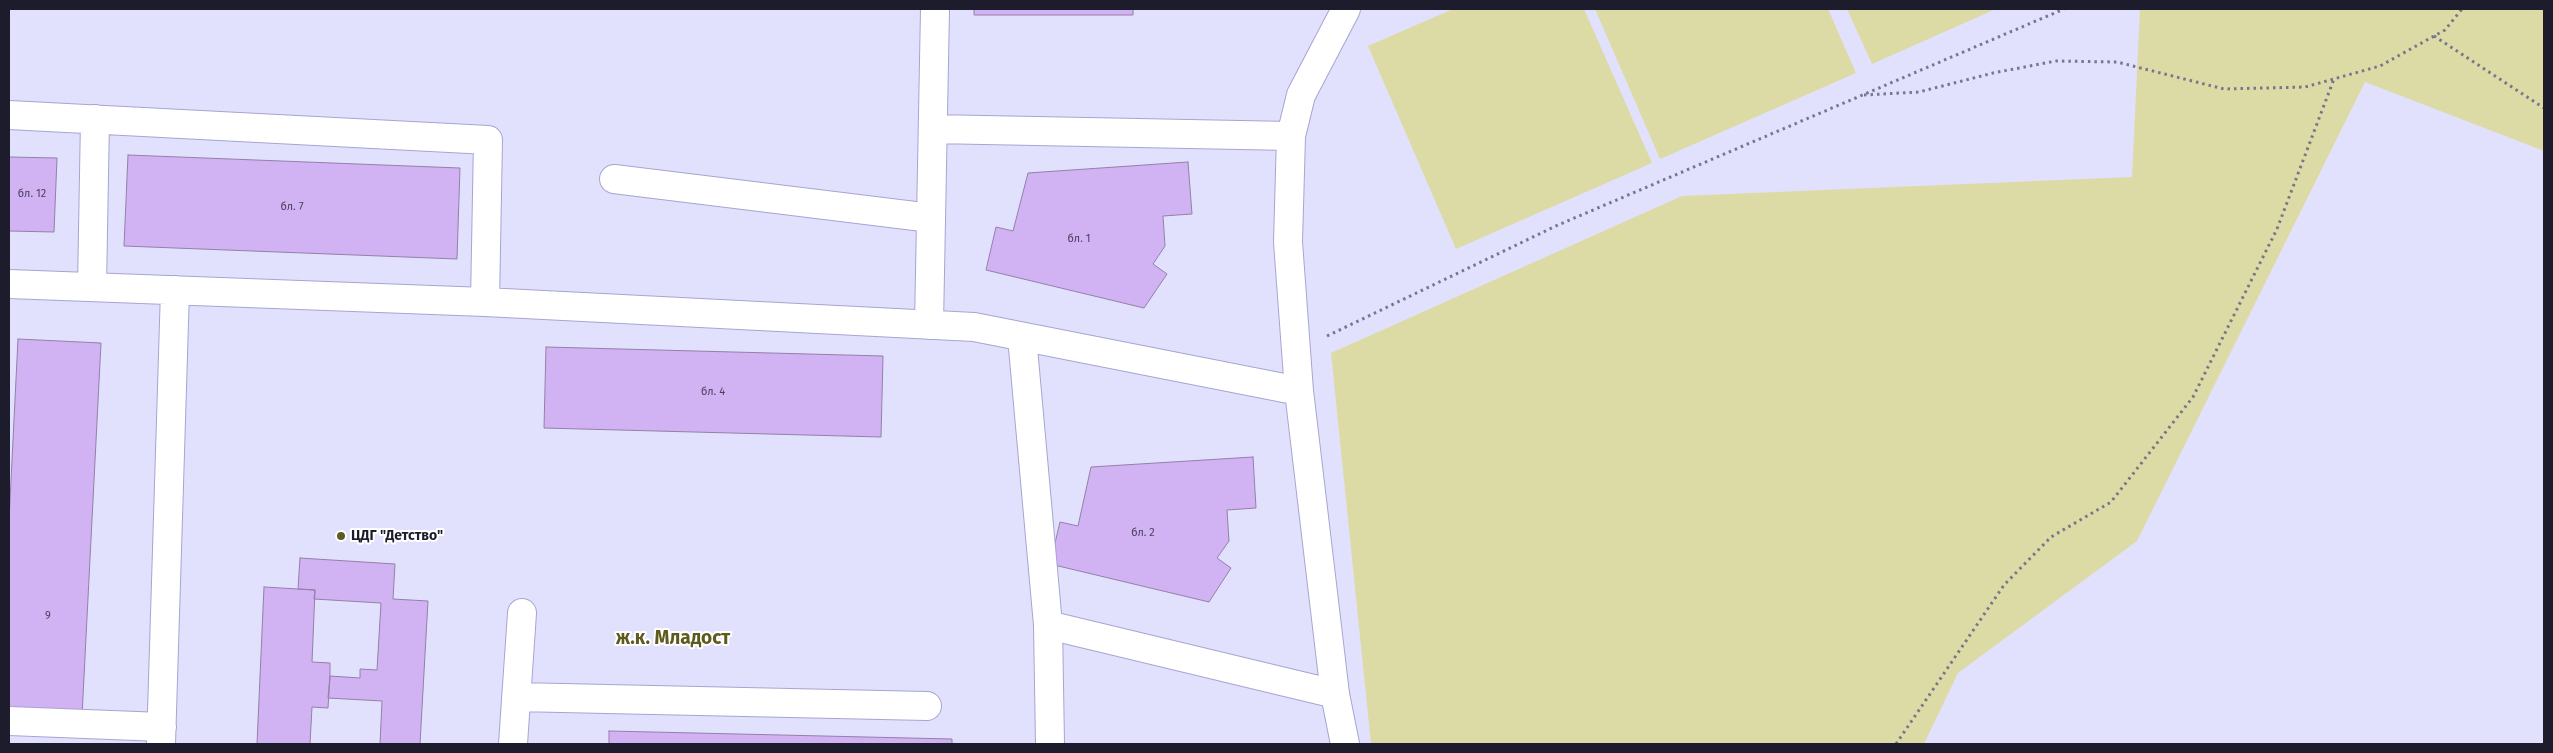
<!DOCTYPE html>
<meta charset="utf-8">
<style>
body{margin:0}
#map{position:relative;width:2553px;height:753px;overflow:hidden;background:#e1e1fd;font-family:"Fira Sans",sans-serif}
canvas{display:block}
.frame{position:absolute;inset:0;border:10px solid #1d1c2d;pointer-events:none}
</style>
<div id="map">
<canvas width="2553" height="753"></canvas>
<div class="frame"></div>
</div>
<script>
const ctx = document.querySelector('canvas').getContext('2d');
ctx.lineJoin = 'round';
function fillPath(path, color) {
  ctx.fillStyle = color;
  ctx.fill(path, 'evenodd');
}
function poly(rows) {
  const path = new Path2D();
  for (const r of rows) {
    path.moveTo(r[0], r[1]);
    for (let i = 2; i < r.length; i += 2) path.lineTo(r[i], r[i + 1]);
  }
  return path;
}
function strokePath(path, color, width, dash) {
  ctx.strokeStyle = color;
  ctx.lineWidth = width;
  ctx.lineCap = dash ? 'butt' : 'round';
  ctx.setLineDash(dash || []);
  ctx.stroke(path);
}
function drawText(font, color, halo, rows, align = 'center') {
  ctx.font = font + ' "Fira Sans",sans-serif';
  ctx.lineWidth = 4;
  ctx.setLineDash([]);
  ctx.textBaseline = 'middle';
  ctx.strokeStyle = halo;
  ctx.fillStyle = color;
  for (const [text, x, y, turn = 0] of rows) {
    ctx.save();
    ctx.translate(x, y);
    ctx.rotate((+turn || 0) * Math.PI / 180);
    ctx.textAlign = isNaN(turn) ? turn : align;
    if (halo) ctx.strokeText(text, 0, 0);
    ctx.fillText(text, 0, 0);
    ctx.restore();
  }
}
fillPath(poly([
 [1453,9,1584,9,1652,163,1456,249,1368,46],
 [1595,9,1828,9,1856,73,1660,159],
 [1847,9,1996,9,1872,64],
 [2140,9,2544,9,2544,151,2365,82,2137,541,1958,673,1924,744,1371,744,1331,353,1682,196,2132,177]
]), '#dcdba5');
const building = poly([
 [974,9,1133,9,1133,15,974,15,974,9],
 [128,155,460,168,457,259,124,246,128,155],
 [9,157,57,158,54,232,9,231,9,157],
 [1188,162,1192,214,1163,216,1165,246,1153,264,1167,274,1144,308,986,270,996,227,1013,231,1028,173,1188,162],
 [18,339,101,343,82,716,9,712,9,521,18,339],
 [546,347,883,356,881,437,544,428,546,347],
 [1253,457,1256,508,1227,510,1229,541,1217,558,1231,568,1209,602,1050,564,1060,522,1078,526,1091,467,1253,457],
 [300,558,395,564,393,599,428,601,420,744,380,744,382,701,328,698,330,676,360,678,360,669,377,670,381,603,314,599,315,590,298,589,300,558],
 [264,587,315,590,312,662,330,663,330,676,328,708,312,707,310,744,257,744,264,587],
 [609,731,952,739,952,744,609,744,609,731]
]);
fillPath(building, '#d1b2f3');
strokePath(building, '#9380a8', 1);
const minor = poly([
 [9,115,488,140,485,302],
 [933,129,1291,136],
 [614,179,931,218],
 [9,284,485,302,974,327,1299,391],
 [92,287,95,119],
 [929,325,935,9],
 [1022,337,1048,625,1050,744],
 [1048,625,1335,694],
 [516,697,927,706],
 [9,721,162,727],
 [161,744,175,290],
 [513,744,522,613],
 [1345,744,1335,694,1299,391,1288,242,1291,136,1301,95,1346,9]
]);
strokePath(minor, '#a6a5d1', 30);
strokePath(poly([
 [2434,36,2544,108],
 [1864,95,1919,92,1993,73,2056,61,2117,62,2224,89,2305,87,2380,66,2445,30,2462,9],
 [1327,336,1558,225,2064,9],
 [1896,744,2004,585,2051,537,2111,502,2193,397,2277,229,2334,79]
]), '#77768c', 3, [2.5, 4]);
strokePath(minor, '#fff', 28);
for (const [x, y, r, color] of [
 [341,536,5,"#5d5a27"]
]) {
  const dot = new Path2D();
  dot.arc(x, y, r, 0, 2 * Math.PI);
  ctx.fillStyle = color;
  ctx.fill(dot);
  strokePath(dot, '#fff', 2);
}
drawText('11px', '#4a425e', null, [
 ["бл. 12",32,194],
 ["бл. 7",292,207],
 ["бл. 1",1079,239],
 ["бл. 4",713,392],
 ["бл. 2",1143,533],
 ["9",48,616]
]);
drawText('bold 14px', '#1d1c2d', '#fff', [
 ["ЦДГ \"Детство\"",351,536]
], 'left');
drawText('bold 19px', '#5d5a1e', '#fff', [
 ["ж.к. Младост",673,639]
]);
</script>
